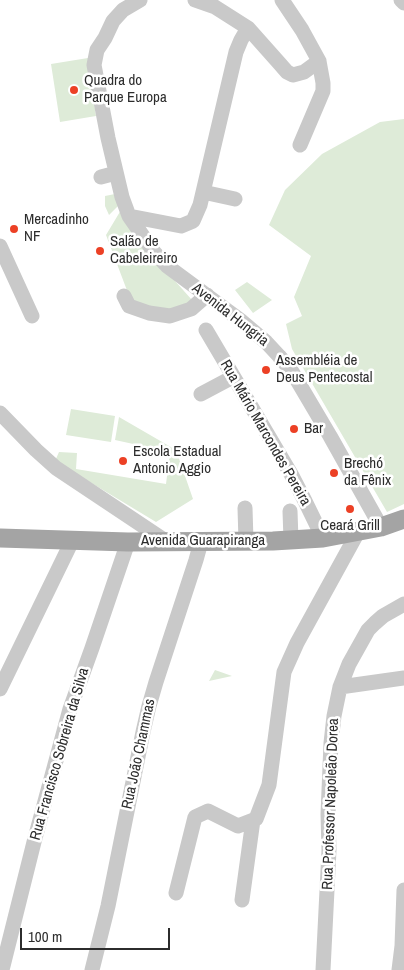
<!DOCTYPE html>
<meta charset="utf-8">
<style>
body{margin:0}
#map{position:relative;width:404px;height:970px;overflow:hidden;background:#fff;font-family:"Archivo Narrow",sans-serif}
canvas{display:block}
.scale{position:absolute;left:20px;top:928px;width:150px;height:22px;box-sizing:border-box;border:2px solid #2c2c2c;border-top:0;padding-left:6px;font-size:15px;line-height:18px;white-space:nowrap;color:#2c2c2c;-webkit-text-stroke:4px #fff;paint-order:stroke}
</style>
<div id="map">
<canvas width="404" height="970"></canvas>
<div class="scale">100 m</div>
</div>
<script>
const ctx = document.querySelector('canvas').getContext('2d');
ctx.lineJoin = 'round';
function fillPath(path, color) {
  ctx.fillStyle = color;
  ctx.fill(path, 'evenodd');
}
function poly(rows) {
  const path = new Path2D();
  for (const r of rows) {
    path.moveTo(r[0], r[1]);
    for (let i = 2; i < r.length; i += 2) path.lineTo(r[i], r[i + 1]);
  }
  return path;
}
function strokePath(path, color, width, dash) {
  ctx.strokeStyle = color;
  ctx.lineWidth = width;
  ctx.lineCap = dash ? 'butt' : 'round';
  ctx.setLineDash(dash || []);
  ctx.stroke(path);
}
function drawText(font, color, halo, rows, align = 'center') {
  ctx.font = font + ' "Archivo Narrow",sans-serif';
  ctx.lineWidth = 5;
  ctx.setLineDash([]);
  ctx.textBaseline = 'middle';
  ctx.strokeStyle = halo;
  ctx.fillStyle = color;
  for (const [text, x, y, turn = 0] of rows) {
    ctx.save();
    ctx.translate(x, y);
    ctx.rotate((+turn || 0) * Math.PI / 180);
    ctx.textAlign = isNaN(turn) ? turn : align;
    if (halo) ctx.strokeText(text, 0, 0);
    ctx.fillText(text, 0, 0);
    ctx.restore();
  }
}
fillPath(poly([
 [88,58,96,116,60,122,51,64],
 [404,119,404,504,387,512,292,349,286,324,302,316,294,297,311,256,269,225,285,190,322,154,380,122],
 [115,194,118,206,109,215,105,206,105,196],
 [121,210,151,254,192,300,185,306,166,311,131,301,106,235],
 [247,282,272,300,253,313,235,290],
 [71,409,115,416,111,442,66,435],
 [119,417,176,450,193,499,156,522,55,461,59,452,77,453,76,469,166,484,170,452,115,440],
 [215,670,232,676,209,681]
]), '#deebd8');
strokePath(poly([
 [140,0,123,10,113,21,105,38,97,50,94,65,108,138,122,197,129,216,154,252,167,266,240,320,266,342,279,356,291,370,330,436,381,527],
 [195,0,215,7,248,28,280,64,287,72,293,75,304,72,319,61],
 [282,0,302,30,319,61,323,83,323,91,300,145],
 [401,0,404,3],
 [101,177,116,173],
 [203,192,235,199],
 [129,216,181,226,193,221,200,205,236,52,241,40,248,28],
 [0,246,32,316],
 [124,296,129,306,149,313,170,316,191,309,207,295],
 [206,330,291,474,305,501,323,538],
 [201,394,233,377],
 [0,413,36,450,56,468,167,542],
 [245,508,246,541],
 [290,511,291,540],
 [340,687,404,678],
 [0,689,73,539],
 [176,893,195,817,208,811,238,826,256,819,269,785,284,672,297,643,358,532],
 [242,900,253,820],
 [2,970,34,842,70,709,92,648,128,542],
 [92,970,108,906,143,732,149,706,156,682,196,560,201,542],
 [323,970,329,850,328,814,331,743,334,716,340,687,349,664,368,630,375,623,383,616,404,604],
 [399,970,402,946,404,890]
]), '#c9c9c9', 15);
strokePath(poly([
 [0,538,128,542,273,541,323,538,381,527,404,519]
]), '#a4a4a4', 19);
for (const [x, y, r, color] of [
 [74,90,5,"#ec4025"],
 [14,229,5,"#ec4025"],
 [100,251,5,"#ec4025"],
 [266,370,5,"#ec4025"],
 [294,429,5,"#ec4025"],
 [123,461,5,"#ec4025"],
 [334,473,5,"#ec4025"],
 [350,509,5,"#ec4025"]
]) {
  const dot = new Path2D();
  dot.arc(x, y, r, 0, 2 * Math.PI);
  ctx.fillStyle = color;
  ctx.fill(dot);
  strokePath(dot, '#fff', 2);
}
drawText('15px', '#2c2c2c', '#fff', [
 ["Quadra do",84,81],
 ["Parque Europa",84,98],
 ["Mercadinho",24,220],
 ["NF",24,237],
 ["Salão de",110,242],
 ["Cabeleireiro",110,259],
 ["Assembléia de",276,361],
 ["Deus Pentecostal",276,378],
 ["Bar",304,429],
 ["Escola Estadual",133,452],
 ["Antonio Aggio",133,469],
 ["Brechó",344,464],
 ["da Fênix",344,481],
 ["Ceará Grill",350,526,"center"]
], 'left');
drawText('15px', '#2c2c2c', '#fff', [
 ["Avenida Hungria",230,315,38],
 ["Rua Mário Marcondes Pereira",265,433,60],
 ["Avenida Guarapiranga",203,541],
 ["Rua Francisco Sobreira da Silva",60,754,-74],
 ["Rua João Chammas",139,754,-78],
 ["Rua Professor Napoleão Dorea",331,804,-88]
]);
</script>
